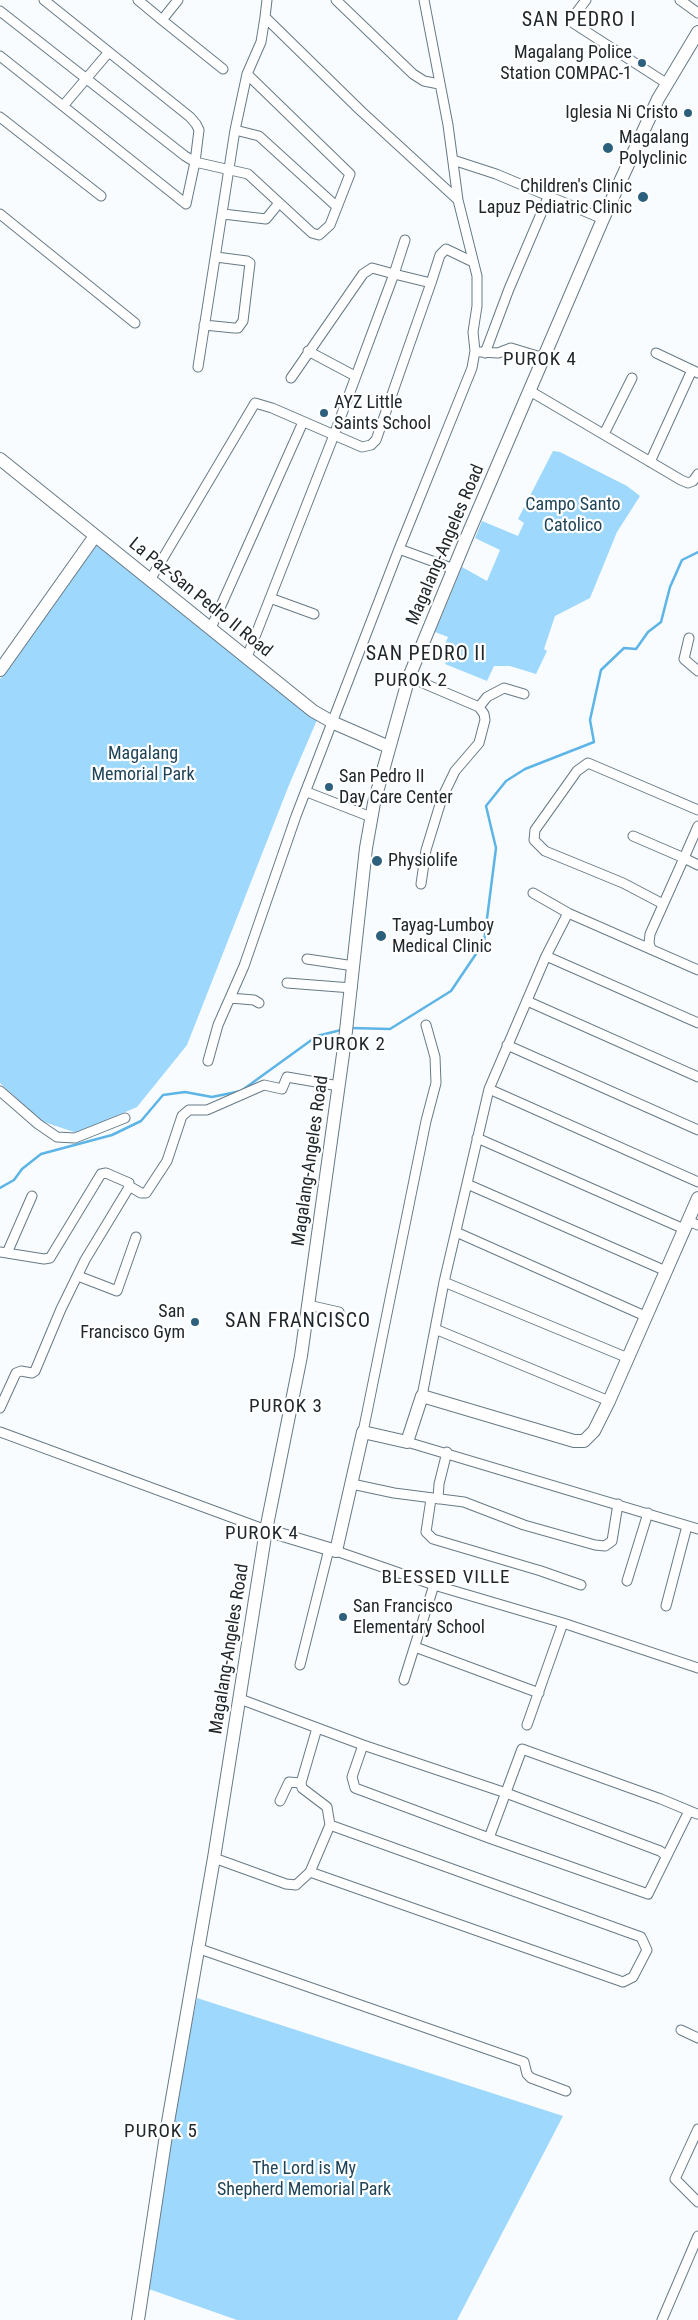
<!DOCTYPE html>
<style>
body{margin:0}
canvas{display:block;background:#f8fcff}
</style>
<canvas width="698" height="2320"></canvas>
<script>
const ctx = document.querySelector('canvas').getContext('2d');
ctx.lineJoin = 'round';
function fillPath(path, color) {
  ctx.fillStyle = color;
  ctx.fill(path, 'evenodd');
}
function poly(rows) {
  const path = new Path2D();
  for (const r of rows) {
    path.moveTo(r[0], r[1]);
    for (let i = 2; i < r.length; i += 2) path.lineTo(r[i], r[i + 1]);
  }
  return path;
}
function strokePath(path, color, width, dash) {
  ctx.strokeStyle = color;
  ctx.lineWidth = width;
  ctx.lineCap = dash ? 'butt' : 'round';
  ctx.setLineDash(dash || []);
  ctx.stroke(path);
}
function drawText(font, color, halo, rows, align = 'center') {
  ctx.font = font + ' "Roboto Condensed",sans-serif';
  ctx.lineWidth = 4.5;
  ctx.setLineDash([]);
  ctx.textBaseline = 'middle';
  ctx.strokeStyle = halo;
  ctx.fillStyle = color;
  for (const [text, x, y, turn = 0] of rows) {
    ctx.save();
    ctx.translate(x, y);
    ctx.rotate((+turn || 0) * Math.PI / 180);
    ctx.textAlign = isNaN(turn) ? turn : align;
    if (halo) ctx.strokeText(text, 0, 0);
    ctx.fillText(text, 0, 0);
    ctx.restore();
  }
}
fillPath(poly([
 [553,451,560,452,627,486,640,496,617,532,590,598,555,616,544,649,547,651,536,674,510,666,494,666,487,681,445,664,448,656,442,653,448,637,435,632,462,567,487,581,500,550,475,538,482,521,518,536,524,523,518,519],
 [95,543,317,720,289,785,187,1045,137,1107,77,1133,41,1121,0,1083,0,679],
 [197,1998,563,2116,457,2320,237,2320,146,2288,166,2148]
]), '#9ed8fc');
strokePath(poly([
 [351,1028,390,1029,451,991,484,942,496,848,486,806,506,781,525,769,594,742,590,720,601,670,624,648,636,649,648,632,661,622,670,587,682,560,698,552],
 [0,1188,14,1180,22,1169,41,1154,112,1135,141,1121,163,1095,185,1092,212,1097,241,1091,317,1036,341,1030]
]), '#5db4e6', 2.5);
const street = poly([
 [44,0,190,117,196,124,199,130,195,162,186,204,63,106,108,53],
 [138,0,162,20,178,0],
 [267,0,265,17,271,23,361,111,458,200],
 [336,0,413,74,424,81,439,84],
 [586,0,573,17,573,23,666,83],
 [680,0,698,13],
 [0,11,185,156,195,162,248,174,312,233,319,235,330,225,350,174,247,74],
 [162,20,223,69],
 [0,56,63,106],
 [0,117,101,196],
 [235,130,259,136,336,206],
 [453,160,496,174,603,219],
 [0,214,135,323],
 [223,214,266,219,279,203],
 [405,240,394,274,431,283,440,255,446,249,473,262],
 [204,325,234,328,238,328,243,321,250,263,247,261,216,257],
 [308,351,355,376],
 [480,352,498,353,511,348,544,358],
 [485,353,509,289,549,195],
 [656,353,692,370],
 [198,367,235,130,247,74,261,42,265,17],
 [530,391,681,480,688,483,693,481,698,474],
 [604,434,632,378],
 [650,462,692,370,698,373],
 [399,549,454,569],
 [150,580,255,403,272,408,362,447,371,445,376,440,431,283],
 [270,598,314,614],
 [211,628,303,422],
 [689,638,684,659,698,671],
 [247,657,334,435,394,274,372,268,363,274,291,378],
 [409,677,479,707,484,714,485,720,479,743,455,771,442,798,426,850,421,884],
 [479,707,487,697,504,688,524,694],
 [307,792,371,817],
 [698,826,684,858,698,865],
 [633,836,684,858,650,934,649,943,651,949],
 [533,893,568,913],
 [663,904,623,883,545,851,534,840,535,830,577,771,588,763,698,810],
 [546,956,698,1023],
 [307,959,354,966],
 [287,983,352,988],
 [230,998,254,1000,259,1003],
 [527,1001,698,1077],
 [507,1045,698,1130],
 [208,1061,218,1025,244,966,296,816,399,549,472,368,475,351,473,332,477,306,477,276,458,200,448,125,424,0],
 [489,1089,698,1182],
 [0,1091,38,1124,57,1137,75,1138,125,1118],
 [477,1138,684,1229],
 [467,1184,666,1271],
 [129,1186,141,1193,146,1193,167,1161,182,1116,189,1110,207,1110,264,1085,282,1089,287,1077,339,1086],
 [688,1221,698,1225],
 [456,1232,645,1316],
 [0,1252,44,1259,50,1258,101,1174,106,1173,129,1183,128,1189,85,1260,61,1309,35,1371,32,1373,21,1371,16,1373,0,1408],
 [7,1253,32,1196],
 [78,1276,117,1291,136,1237],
 [444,1282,628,1358],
 [308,1305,339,1312],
 [435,1329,609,1401],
 [422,1396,444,1282,489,1089,546,956,568,913,698,970],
 [0,1432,266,1530],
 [363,1432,426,1121,436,1083,435,1057,426,1025],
 [407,1442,698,1529],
 [352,1484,394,1493,464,1502,524,1525,595,1545,605,1546,612,1541,618,1504],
 [431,1499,426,1532,433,1539,541,1571,581,1585],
 [438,1499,439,1484,447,1452],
 [336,1551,434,1585,563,1623,698,1668],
 [627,1581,648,1513],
 [666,1606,687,1526],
 [415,1647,539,1693],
 [300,1665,329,1549],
 [404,1680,434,1585],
 [240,1699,363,1745,506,1793,660,1851,667,1856],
 [527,1725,563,1623],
 [363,1745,352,1777,355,1788,489,1838,648,1894,689,1811],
 [280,1801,289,1782,301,1783],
 [489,1838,522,1749,661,1799,697,1814],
 [214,1858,286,1884,296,1885,310,1872,330,1825,327,1807,302,1788,301,1783,317,1728],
 [310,1872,623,1982,633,1977,647,1950,641,1937,330,1825],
 [197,1948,524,2062,527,2074,531,2078,566,2091],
 [681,2030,698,2038],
 [698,2129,675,2179,698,2202],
 [662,2320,698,2236]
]);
const secondary = poly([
 [0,459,313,711,334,723,389,747],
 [0,670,95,536],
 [266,1530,336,1551,363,1432,407,1442,422,1396,574,1441,584,1441,594,1431,609,1401,698,1198],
 [138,2320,168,2122,214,1858,266,1530,301,1356,345,1040,366,848,374,803,409,677,468,534,603,219,658,99,698,32]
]);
strokePath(street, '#677a86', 11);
strokePath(secondary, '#677a86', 14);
strokePath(street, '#fff', 9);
strokePath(secondary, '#fff', 12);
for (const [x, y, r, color] of [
 [642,63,5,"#2d607d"],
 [688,113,5,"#2d607d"],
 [608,148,6,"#2d607d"],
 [643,197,6,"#2d607d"],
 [324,413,5,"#2d607d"],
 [329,787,5,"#2d607d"],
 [377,861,6,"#2d607d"],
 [381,936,6,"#2d607d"],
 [195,1322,5,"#2d607d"],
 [343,1617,5,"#2d607d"]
]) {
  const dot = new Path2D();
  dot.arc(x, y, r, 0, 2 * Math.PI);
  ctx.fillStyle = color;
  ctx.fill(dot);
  strokePath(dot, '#fff', 2);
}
drawText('18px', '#20282d', '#fff', [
 ["Magalang Police",632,53,"right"],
 ["Station COMPAC-1",632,74,"right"],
 ["Iglesia Ni Cristo",678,113,"right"],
 ["Magalang",619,138],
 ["Polyclinic",619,159],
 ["Children's Clinic",632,187,"right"],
 ["Lapuz Pediatric Clinic",632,208,"right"],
 ["AYZ Little",334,403],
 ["Saints School",334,424],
 ["San Pedro II",339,777],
 ["Day Care Center",339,798],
 ["Physiolife",388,861],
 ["Tayag-Lumboy",392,926],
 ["Medical Clinic",392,947],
 ["San",185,1312,"right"],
 ["Francisco Gym",185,1333,"right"],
 ["San Francisco",353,1607],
 ["Elementary School",353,1628]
], 'left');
drawText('18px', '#20455a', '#fff', [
 ["Campo Santo",573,505],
 ["Catolico",573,526],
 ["Magalang",143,754],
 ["Memorial Park",143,775],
 ["The Lord is My",304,2169],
 ["Shepherd Memorial Park",304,2190]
]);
drawText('18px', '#20282d', '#fff', [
 ["Magalang-Angeles Road",446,545,-67],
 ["La Paz-San Pedro II Road",200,598,39],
 ["Magalang-Angeles Road",311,1161,-82],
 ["Magalang-Angeles Road",230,1649,-81]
]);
ctx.letterSpacing = '1px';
drawText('19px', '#20282d', '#fff', [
 ["PUROK 4",540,360],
 ["PUROK 2",411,681],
 ["PUROK 2",349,1045],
 ["PUROK 3",286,1407],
 ["PUROK 4",262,1534],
 ["BLESSED VILLE",446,1578],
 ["PUROK 5",161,2132]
]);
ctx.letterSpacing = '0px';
ctx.letterSpacing = '1px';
drawText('20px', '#20282d', '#fff', [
 ["SAN PEDRO I",579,21],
 ["SAN PEDRO II",426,655],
 ["SAN FRANCISCO",298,1322]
]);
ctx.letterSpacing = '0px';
</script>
